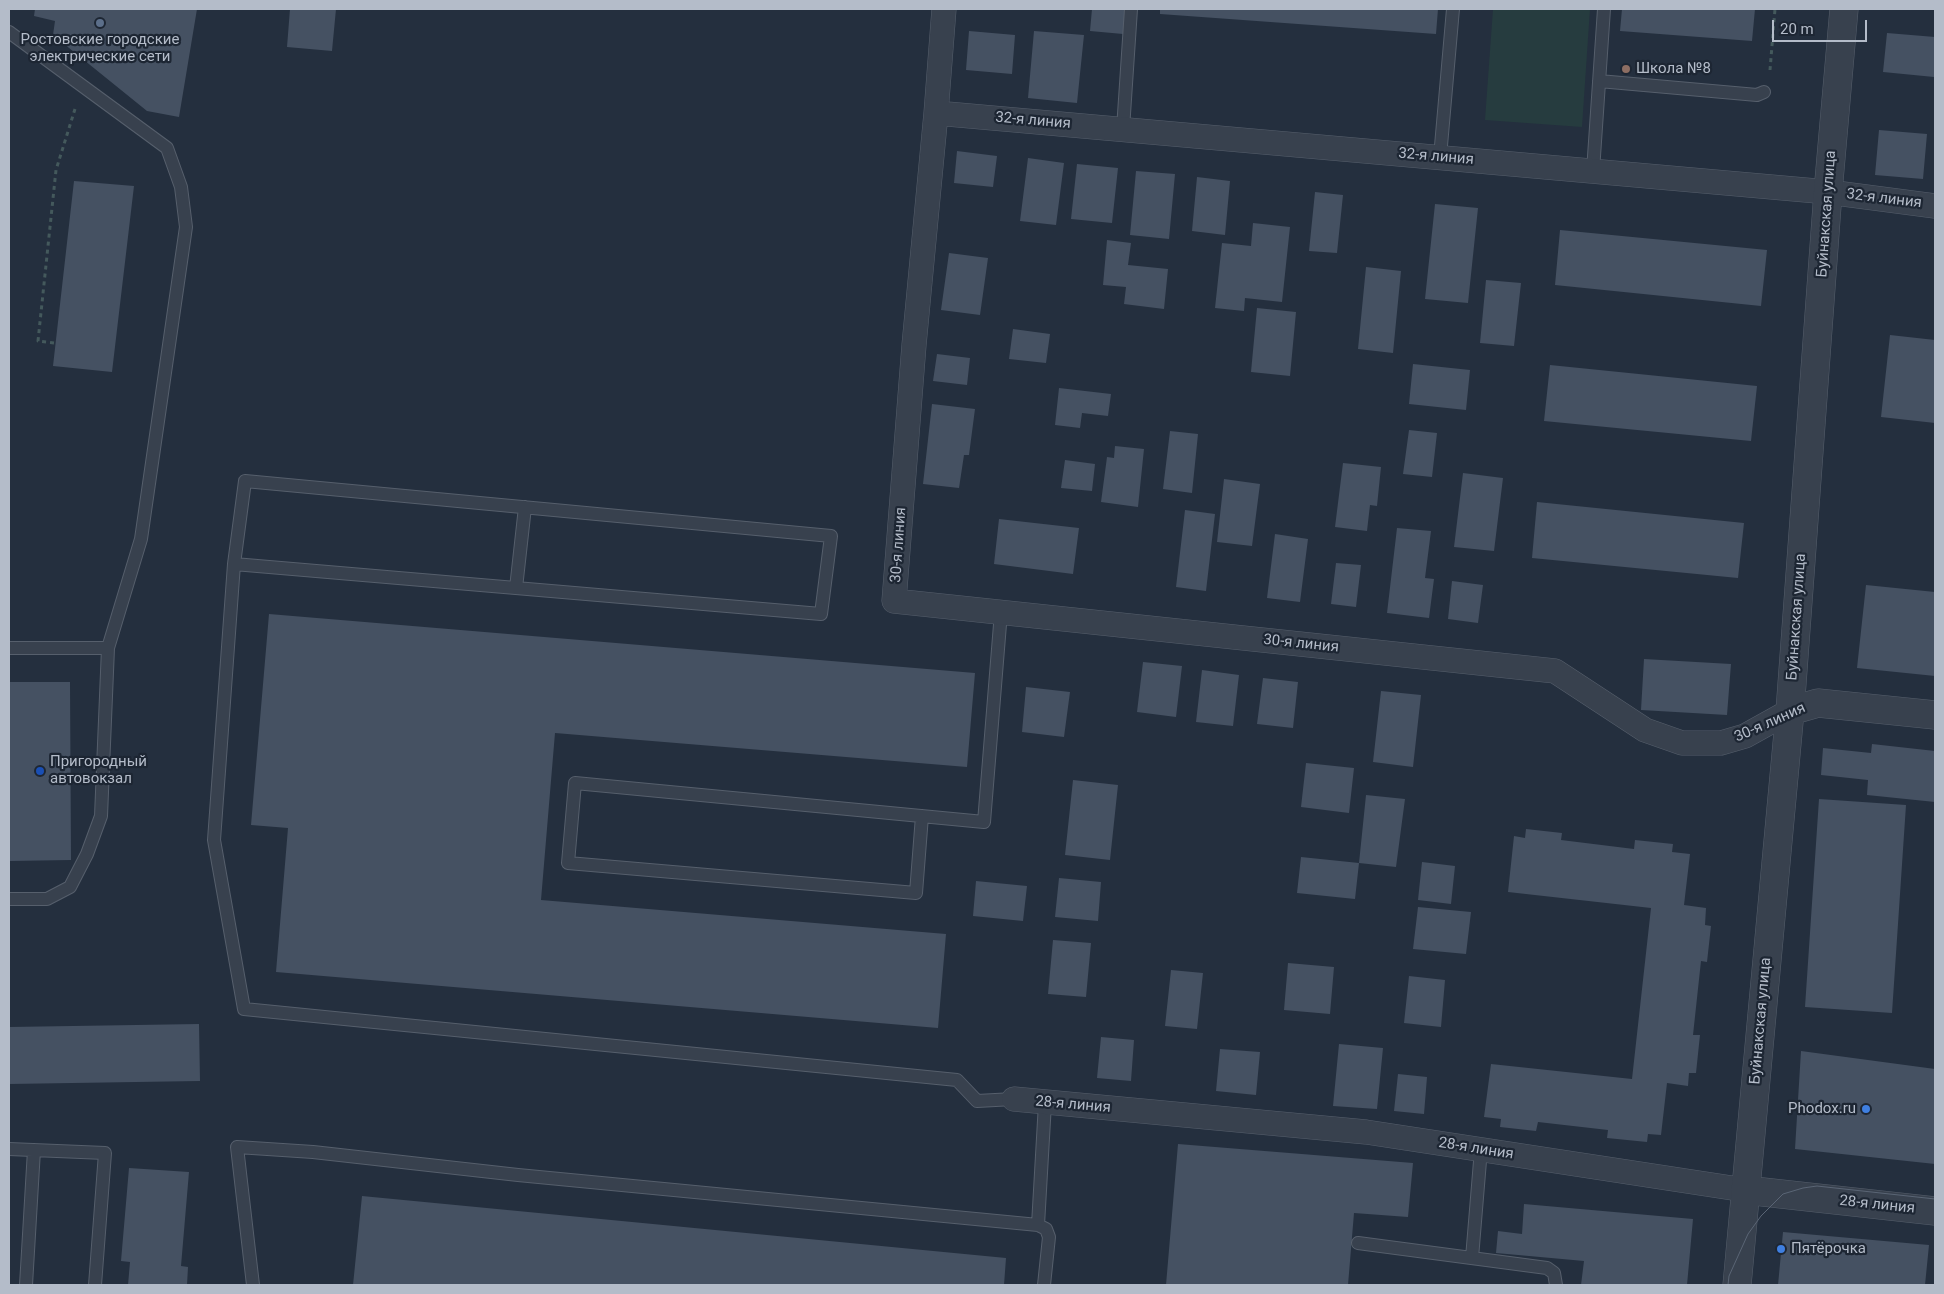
<!DOCTYPE html>
<meta charset="utf-8">
<style>
body{margin:0}
#map{position:relative;width:1944px;height:1294px;overflow:hidden;background:#242f3e;font-family:Roboto,sans-serif}
canvas{display:block}
.frame{position:absolute;inset:0;border:10px solid #b4bcc9;pointer-events:none}
.scale{position:absolute;left:1772px;top:20px;width:95px;height:22px;box-sizing:border-box;border:2px solid #b4bcc9;border-top:0;padding-left:6px;font-size:15px;line-height:18px;white-space:nowrap;color:#b4bcc9;-webkit-text-stroke:4px #1d2633;paint-order:stroke}
</style>
<div id="map">
<canvas width="1944" height="1294"></canvas>
<div class="frame"></div>
<div class="scale">20 m</div>
</div>
<script>
const ctx = document.querySelector('canvas').getContext('2d');
ctx.lineJoin = 'round';
function fillPath(path, color) {
  ctx.fillStyle = color;
  ctx.fill(path, 'evenodd');
}
function poly(rows) {
  const path = new Path2D();
  for (const r of rows) {
    path.moveTo(r[0], r[1]);
    for (let i = 2; i < r.length; i += 2) path.lineTo(r[i], r[i + 1]);
  }
  return path;
}
function strokePath(path, color, width, dash) {
  ctx.strokeStyle = color;
  ctx.lineWidth = width;
  ctx.lineCap = dash ? 'butt' : 'round';
  ctx.setLineDash(dash || []);
  ctx.stroke(path);
}
function drawText(font, color, halo, rows, align = 'center') {
  ctx.font = font + ' Roboto,sans-serif';
  ctx.lineWidth = 4.5;
  ctx.setLineDash([]);
  ctx.textBaseline = 'middle';
  ctx.strokeStyle = halo;
  ctx.fillStyle = color;
  for (const [text, x, y, turn = 0] of rows) {
    ctx.save();
    ctx.translate(x, y);
    ctx.rotate((+turn || 0) * Math.PI / 180);
    ctx.textAlign = isNaN(turn) ? turn : align;
    if (halo) ctx.strokeText(text, 0, 0);
    ctx.fillText(text, 0, 0);
    ctx.restore();
  }
}
fillPath(poly([
 [1493,9,1590,9,1582,127,1485,120]
]), '#263c3f');
fillPath(poly([
 [35,9,197,9,179,117,147,111,53,35,55,21,34,16],
 [290,9,336,9,332,51,287,47],
 [1092,9,1126,9,1123,34,1090,31],
 [1160,9,1438,9,1436,34,1160,14],
 [1622,9,1755,9,1752,41,1620,31],
 [969,31,1015,35,1012,74,966,70],
 [1034,31,1084,35,1077,103,1028,98],
 [1887,33,1935,37,1934,77,1883,72],
 [1879,130,1927,134,1923,179,1875,175],
 [957,151,997,156,993,187,954,183],
 [1028,158,1064,163,1056,225,1020,221],
 [1077,164,1118,168,1112,223,1071,219],
 [1136,171,1175,174,1169,239,1130,235],
 [1197,177,1230,181,1225,235,1192,231],
 [74,181,134,186,112,372,53,366],
 [1315,192,1343,195,1337,253,1309,251],
 [1435,204,1478,208,1468,303,1425,299],
 [1253,223,1290,227,1282,302,1245,298,1244,311,1215,308,1222,243,1251,246],
 [1560,230,1767,250,1761,306,1555,285],
 [1107,240,1131,243,1128,265,1168,269,1164,309,1124,304,1126,287,1103,285],
 [949,253,988,258,980,315,941,310],
 [1366,267,1401,271,1393,353,1358,349],
 [1486,280,1521,283,1514,346,1480,343],
 [1257,308,1296,312,1290,376,1251,372],
 [1013,329,1050,334,1046,363,1009,359],
 [1890,335,1935,340,1935,423,1881,417],
 [937,354,970,358,967,385,933,381],
 [1413,364,1470,370,1466,410,1409,404],
 [1550,365,1757,386,1751,441,1544,421],
 [1059,388,1111,394,1108,416,1082,413,1080,428,1055,425],
 [932,404,975,409,969,455,964,455,959,488,923,484],
 [1409,430,1437,433,1432,477,1403,474],
 [1170,431,1198,434,1192,493,1163,489],
 [1115,446,1144,449,1138,507,1101,502,1107,457,1114,458],
 [1065,460,1095,464,1092,491,1061,488],
 [1343,463,1381,467,1377,506,1370,505,1367,531,1335,527],
 [1463,473,1503,478,1494,551,1454,547],
 [1224,479,1260,484,1252,546,1217,542],
 [1537,502,1744,523,1738,578,1532,558],
 [1185,510,1215,514,1206,591,1176,587],
 [999,519,1079,528,1073,574,994,564],
 [1397,528,1431,531,1425,578,1434,579,1429,618,1387,613],
 [1275,534,1308,539,1300,602,1267,598],
 [1336,563,1361,565,1356,607,1331,604],
 [1452,581,1483,585,1478,623,1448,619],
 [1866,585,1935,592,1935,676,1857,668],
 [269,614,975,673,967,767,555,733,541,900,946,934,938,1028,276,972,288,828,251,825],
 [1644,659,1731,664,1727,715,1641,710],
 [1143,662,1182,666,1176,717,1137,712],
 [1202,670,1239,675,1233,726,1196,722],
 [1263,678,1298,682,1293,728,1257,724],
 [9,682,70,682,71,860,9,861],
 [1026,687,1070,692,1064,737,1022,732],
 [1381,691,1421,695,1413,767,1373,762],
 [1872,744,1935,751,1935,802,1867,795,1868,780,1821,775,1823,748,1871,753],
 [1306,763,1354,768,1349,813,1301,807],
 [1073,780,1118,785,1110,860,1065,855],
 [1366,795,1405,799,1396,867,1359,863],
 [1819,799,1906,805,1892,1013,1805,1007],
 [1526,829,1562,833,1561,840,1634,849,1635,840,1673,844,1672,852,1690,854,1684,905,1706,908,1705,925,1711,926,1707,962,1701,961,1693,1035,1700,1035,1696,1073,1689,1073,1688,1086,1667,1083,1661,1135,1648,1134,1647,1142,1607,1138,1608,1130,1538,1122,1536,1131,1500,1127,1501,1119,1484,1117,1491,1064,1632,1079,1651,908,1508,892,1514,836,1525,838],
 [1301,857,1359,863,1355,899,1297,893],
 [1422,862,1455,866,1451,904,1418,900],
 [1059,878,1101,882,1098,921,1055,917],
 [976,881,1027,886,1023,921,973,916],
 [1418,907,1471,912,1466,954,1413,949],
 [1053,940,1091,943,1086,997,1048,994],
 [1288,963,1334,967,1330,1014,1284,1010],
 [1171,970,1203,973,1197,1029,1165,1026],
 [1409,976,1445,980,1441,1027,1404,1023],
 [199,1024,200,1081,9,1084,9,1027],
 [1101,1037,1134,1040,1131,1081,1097,1078],
 [1339,1044,1383,1048,1377,1109,1333,1106],
 [1220,1049,1260,1052,1256,1095,1216,1091],
 [1801,1051,1935,1069,1935,1164,1795,1149],
 [1398,1074,1427,1077,1424,1114,1394,1111],
 [1178,1144,1413,1163,1408,1217,1354,1213,1348,1285,1166,1285],
 [129,1168,189,1172,181,1266,188,1267,187,1285,128,1285,130,1262,121,1261],
 [362,1196,1006,1258,1004,1285,353,1285],
 [1524,1204,1693,1219,1687,1285,1581,1285,1584,1261,1496,1253,1498,1231,1522,1234],
 [1783,1232,1929,1245,1925,1285,1778,1285]
]), '#455162');
const service = poly([
 [9,32,167,148,181,187,186,227,141,539,108,648,101,816,87,854,70,887,47,899,9,899],
 [1599,81,1757,95,1764,92],
 [1123,129,1131,9],
 [1440,157,1453,9],
 [1593,171,1604,9],
 [234,564,821,614,831,536,245,481,234,564,214,840,244,1009,957,1080,977,1101,1014,1099],
 [516,588,525,507],
 [9,648,108,648],
 [922,816,916,893,568,863,575,783,984,822,1001,612],
 [9,1149,105,1153,95,1285],
 [1038,1225,1045,1103],
 [1358,1243,1547,1268,1554,1273,1556,1285],
 [1472,1258,1481,1149],
 [26,1285,34,1150],
 [253,1285,237,1147,313,1152,518,1175,1038,1225,1046,1229,1049,1237,1044,1285]
]);
const minor = poly([
 [944,9,936,113,914,345,894,601,1555,671,1645,730,1682,743,1721,743,1745,736,1790,711],
 [936,113,1828,192,1935,206],
 [1014,1099,1366,1132,1745,1190]
]);
const tertiary = poly([
 [1790,711,1818,703,1935,715],
 [1745,1190,1935,1211],
 [1737,1285,1790,711,1828,192,1844,9]
]);
strokePath(service, '#565f6c', 14);
strokePath(minor, '#565f6c', 25);
strokePath(tertiary, '#565f6c', 29);
strokePath(poly([
 [1770,70,1775,9],
 [54,343,38,341,56,170,75,109]
]), '#44595c', 3, [4, 4]);
strokePath(service, '#38414e', 12);
strokePath(minor, '#38414e', 24);
strokePath(tertiary, '#38414e', 28);
strokePath(poly([
 [1728,1285,1729,1276,1748,1234,1761,1216,1783,1194,1803,1188,1817,1186,1935,1199]
]), '#5a6575', 1);
for (const [x, y, r, color] of [
 [100,23,5,"#5c6f8a"],
 [1626,69,5,"#8d6e63"],
 [40,771,5,"#1a4fb4"],
 [1866,1109,5,"#3f7fe0"],
 [1781,1249,5,"#3f7fe0"]
]) {
  const dot = new Path2D();
  dot.arc(x, y, r, 0, 2 * Math.PI);
  ctx.fillStyle = color;
  ctx.fill(dot);
  strokePath(dot, '#1d2633', 2);
}
drawText('15px', '#b4bcc9', '#1d2633', [
 ["Ростовские городские",100,40,"center"],
 ["электрические сети",100,57,"center"],
 ["Школа №8",1636,69],
 ["Пригородный",50,762],
 ["автовокзал",50,779],
 ["Phodox.ru",1856,1109,"right"],
 ["Пятёрочка",1791,1249]
], 'left');
drawText('15px', '#b4bcc9', '#1d2633', [
 ["32-я линия",1033,121,5],
 ["32-я линия",1436,157,5],
 ["32-я линия",1884,199,7],
 ["Буйнакская улица",1827,214,-86],
 ["30-я линия",899,545,-86],
 ["Буйнакская улица",1797,617,-86],
 ["30-я линия",1301,644,6],
 ["30-я линия",1770,723,-24],
 ["Буйнакская улица",1761,1021,-85],
 ["28-я линия",1073,1105,5],
 ["28-я линия",1476,1149,9],
 ["28-я линия",1877,1205,6]
]);
</script>
